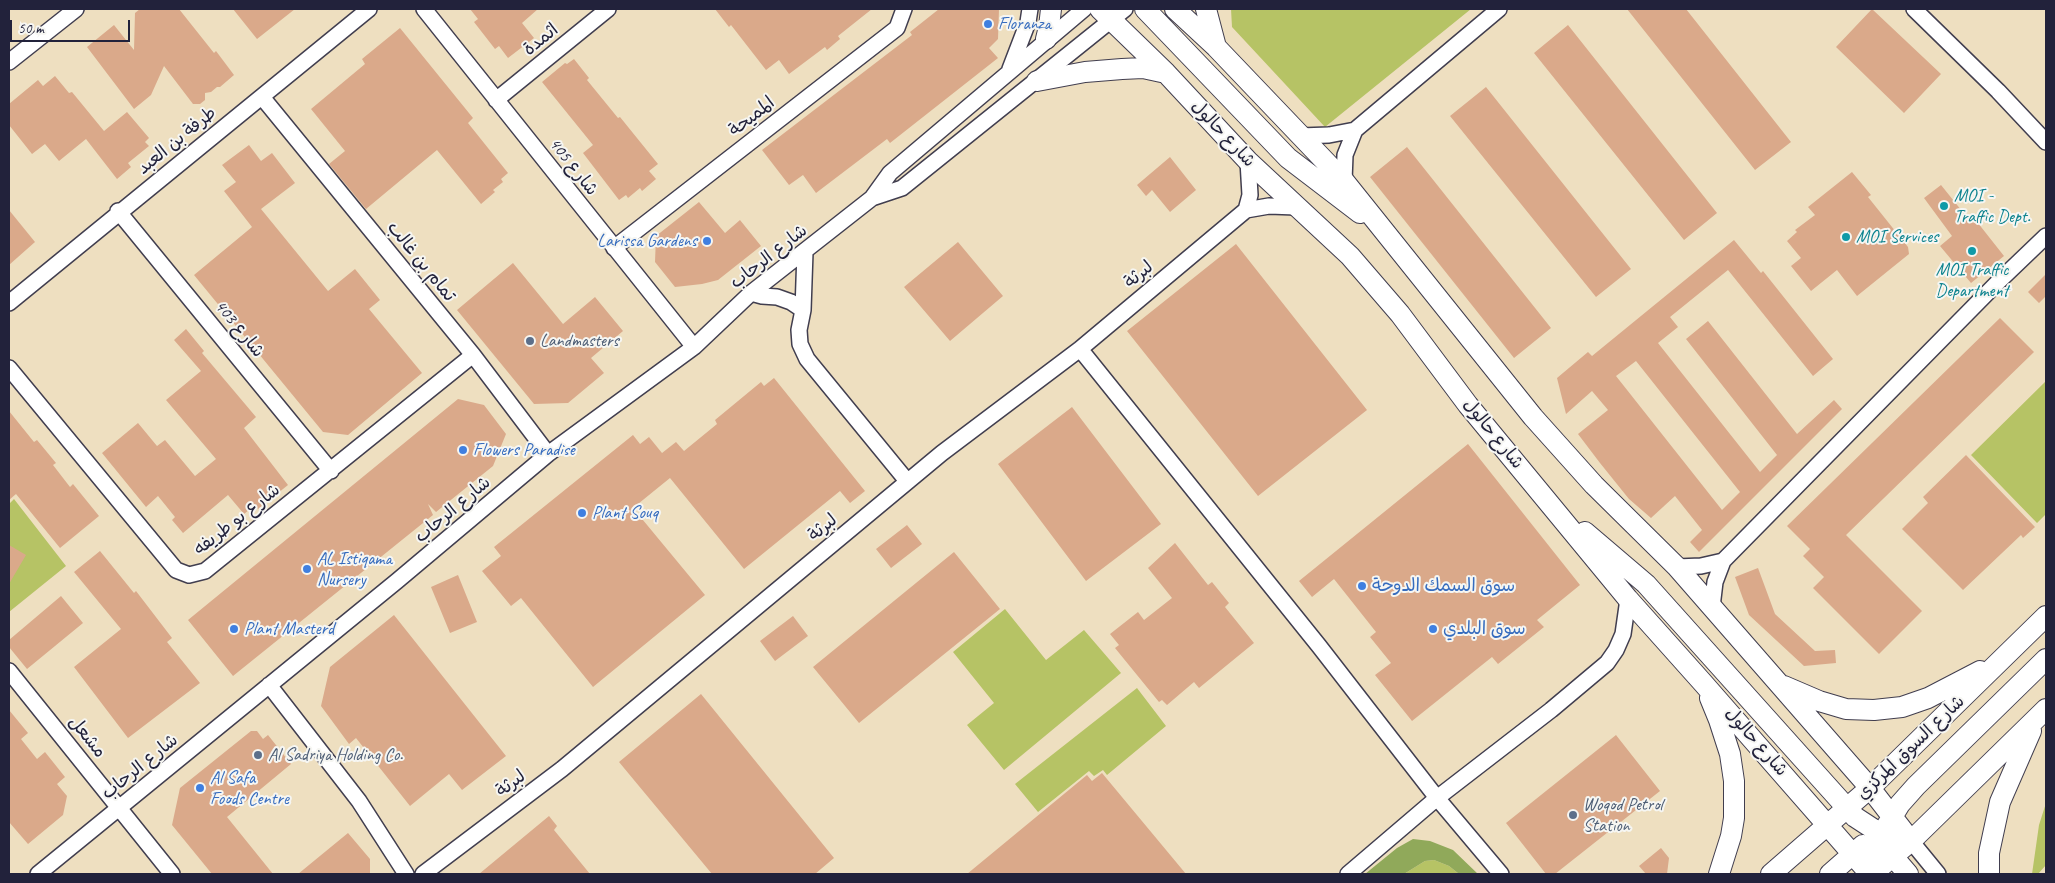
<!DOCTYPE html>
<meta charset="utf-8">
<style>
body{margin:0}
#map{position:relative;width:2055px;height:883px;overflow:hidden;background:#eedfc0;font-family:Caveat,sans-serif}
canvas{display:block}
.frame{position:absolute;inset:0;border:10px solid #22223b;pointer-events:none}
.scale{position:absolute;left:10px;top:20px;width:120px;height:22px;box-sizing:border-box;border:2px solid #22223b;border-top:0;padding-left:6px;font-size:15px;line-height:18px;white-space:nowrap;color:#22223b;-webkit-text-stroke:4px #f6f6f2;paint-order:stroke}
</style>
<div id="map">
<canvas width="2055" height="883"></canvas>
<div class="frame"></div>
<div class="scale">50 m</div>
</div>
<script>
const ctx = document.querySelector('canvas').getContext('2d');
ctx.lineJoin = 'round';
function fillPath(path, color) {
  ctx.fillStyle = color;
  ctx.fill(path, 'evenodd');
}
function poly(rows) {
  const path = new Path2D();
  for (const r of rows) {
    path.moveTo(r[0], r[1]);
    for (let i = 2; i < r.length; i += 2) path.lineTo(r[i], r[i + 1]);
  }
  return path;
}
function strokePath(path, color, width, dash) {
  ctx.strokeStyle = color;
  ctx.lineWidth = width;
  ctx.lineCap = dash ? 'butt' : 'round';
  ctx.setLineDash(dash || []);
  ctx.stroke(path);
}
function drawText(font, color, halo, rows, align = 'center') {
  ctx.font = font + ' Caveat,"Playpen Sans Arabic",sans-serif';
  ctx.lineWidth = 4;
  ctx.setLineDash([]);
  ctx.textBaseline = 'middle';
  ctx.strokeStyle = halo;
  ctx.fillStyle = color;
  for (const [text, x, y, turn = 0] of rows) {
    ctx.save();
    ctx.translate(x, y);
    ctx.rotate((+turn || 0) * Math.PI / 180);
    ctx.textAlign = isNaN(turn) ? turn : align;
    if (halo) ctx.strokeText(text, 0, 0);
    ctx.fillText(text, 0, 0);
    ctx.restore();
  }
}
fillPath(poly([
 [1231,9,1471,9,1325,127,1232,27],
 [2046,381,2046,514,2037,523,1971,455],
 [14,499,66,566,9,612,9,504],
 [1005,609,1046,660,1084,630,1121,673,1004,770,967,725,994,703,953,652],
 [1137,688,1166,726,1107,775,1103,770,1094,776,1089,771,1038,812,1015,784],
 [2046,803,2046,865,2038,874,2032,874,2039,825],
 [1434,860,1449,866,1459,874,1404,874,1425,861]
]), '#b6c365');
fillPath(poly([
 [1413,839,1430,841,1453,850,1478,874,1459,874,1449,866,1434,860,1425,861,1404,874,1365,874,1397,848]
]), '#90a95a');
fillPath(poly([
 [140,9,179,9,214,53,216,51,234,75,220,87,217,87,211,92,205,93,205,100,200,104,193,104,164,66,151,95,134,109,87,47,114,25,134,50,135,13],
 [233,9,295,9,257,39],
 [470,9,538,9,522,23,534,38,508,58,499,46,495,49,474,22,478,19],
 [715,9,872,9,838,36,840,39,827,50,825,47,789,74,779,60,766,70,731,25,729,27],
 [939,9,999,9,998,39,989,48,998,58,890,143,887,139,816,193,803,175,789,185,762,150,912,35,910,32],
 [1627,9,1686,9,1791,142,1755,170],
 [1872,9,1941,74,1904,113,1836,47],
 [1568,25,1717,213,1684,240,1534,53],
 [400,28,473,118,468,123,508,173,501,179,503,182,493,190,495,192,481,204,437,150,366,209,329,164,345,151,311,109,365,64,362,59],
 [574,59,589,78,587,80,618,118,620,117,658,164,649,171,656,179,642,191,640,188,628,198,626,195,619,200,583,153,593,145,542,82,565,63,567,64],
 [55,76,69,93,72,92,104,131,127,112,149,138,145,142,149,146,128,163,131,167,117,179,86,139,59,161,45,144,32,154,9,125,9,104,38,80,43,86],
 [1486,87,1631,269,1596,297,1450,116],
 [249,145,261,161,272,153,295,183,261,209,328,291,355,269,380,300,369,309,422,373,348,435,323,432,194,275,252,227,224,191,236,182,222,165],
 [1407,147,1551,328,1514,358,1370,177],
 [1170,157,1196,190,1170,212,1152,190,1146,196,1137,185],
 [1852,172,1871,195,1868,197,1908,247,1909,254,1857,296,1837,270,1811,291,1791,266,1801,258,1787,241,1797,232,1795,230,1815,215,1808,207],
 [1941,185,1970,221,1974,218,2004,256,1971,283,1940,246,1952,236,1924,198],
 [699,202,725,233,740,220,761,246,718,280,702,284,675,287,655,262,656,236],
 [9,210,35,242,9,265],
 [1734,240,1761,273,1763,271,1833,359,1813,376,1728,270,1670,317,1678,327,1658,343,1760,472,1777,455,1686,339,1708,321,1797,434,1834,400,1842,409,1699,552,1690,542,1702,530,1675,496,1651,518,1629,499,1600,463,1578,434,1608,410,1592,391,1566,414,1557,378,1588,352,1592,356],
 [1636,361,1740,492,1722,510,1616,376],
 [958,242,1003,296,950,341,904,287],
 [1236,244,1367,410,1258,496,1127,331],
 [513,263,563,324,595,297,623,331,591,358,604,373,568,403,534,404,457,310],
 [2046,274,2046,296,2039,303,2028,292],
 [2000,318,2034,352,1846,535,1922,611,1879,654,1813,588,1824,577,1803,556,1810,549,1787,526],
 [186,329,204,351,202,353,256,417,244,428,288,485,258,509,255,505,244,514,228,495,183,533,172,520,175,517,158,496,146,507,102,453,138,423,157,446,165,440,195,476,216,459,166,400,201,371,174,340],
 [774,378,865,491,850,503,840,491,744,569,670,478,633,508,705,595,593,687,521,598,511,606,482,571,501,556,494,547,633,435,640,444,649,437,662,453,676,442,684,451,717,424,715,420,761,382,764,386],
 [458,399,484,405,506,434,493,466,436,512,428,504,433,515,233,676,188,620],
 [1072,407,1161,524,1086,581,998,464],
 [9,411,34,442,37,440,56,463,53,465,70,487,73,484,99,516,60,548,16,494,9,500],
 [1468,444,1580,585,1537,620,1544,627,1498,664,1492,657,1412,721,1375,675,1391,663,1370,637,1376,632,1334,579,1312,597,1299,581],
 [1966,455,2035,527,2023,538,2021,535,1963,590,1902,529,1928,503,1923,497],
 [907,525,922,544,891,568,876,549],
 [1175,543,1208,585,1212,582,1229,603,1225,607,1254,643,1199,688,1194,682,1167,705,1162,700,1159,702,1115,648,1119,645,1110,634,1138,612,1144,620,1172,598,1148,568],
 [9,545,26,555,9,584],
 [100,551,134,593,136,591,172,638,167,642,200,683,128,738,74,667,121,629,74,572],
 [954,552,1000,609,859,723,813,667],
 [1758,568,1775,614,1815,651,1835,650,1836,663,1804,666,1749,615,1735,577],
 [458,575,477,622,450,633,431,587],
 [61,596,83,623,27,669,9,647,9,640],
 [394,615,506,756,462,790,449,774,410,806,356,738,349,744,321,706,330,667],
 [793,616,808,636,775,661,760,641],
 [701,694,834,858,815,874,712,874,619,762],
 [9,710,28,733,21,739,37,759,45,752,65,777,57,784,67,796,63,815,28,844,9,822],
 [251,731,257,731,263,739,268,735,291,764,227,817,273,874,212,874,172,825,180,788],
 [1616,735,1660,791,1555,874,1546,874,1506,823],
 [1102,773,1186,874,967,874,1087,775,1092,781],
 [549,816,557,826,554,830,590,874,479,874],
 [348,833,370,859,370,874,298,874],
 [1661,848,1669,858,1667,874,1646,874,1639,866]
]), '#daa98a');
const minor = poly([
 [424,9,694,347],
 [1914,9,1998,91,2046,142],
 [9,62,76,9],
 [1010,69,1028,22,1030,9],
 [262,97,473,355,548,454],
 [496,100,608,9],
 [1300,136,1329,135,1355,130],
 [1344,181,1345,155,1355,130,1499,9],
 [872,198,902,188,1125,9],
 [1246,210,1250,195,1248,161],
 [118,211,331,471],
 [614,248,897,28,904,9],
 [805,252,803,310,799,330,800,344,807,359,907,481],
 [751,293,762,296,777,297,791,302,803,310],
 [9,303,369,9],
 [1080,349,1319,646,1437,798,1501,874],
 [9,368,176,570,189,575,205,571,473,355],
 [1677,567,1701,566,1723,561],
 [1712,607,1715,582,1723,561,1999,281,2046,236],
 [9,671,172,874],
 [269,685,359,801,406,874],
 [1911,841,1938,874],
 [38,874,397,581,548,454,694,347,751,293,872,198,890,173,1084,9],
 [423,874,562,769,942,453,1080,349,1246,210,1269,206,1296,207],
 [1348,874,1437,798,1551,710,1607,663,1616,650,1623,634,1628,599]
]);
const major = poly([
 [1100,9,1166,73,1248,161,1350,256,1400,314,1468,405,1628,599,1703,683,1870,874],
 [1145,9,1288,158,1360,213],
 [1175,9,1216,47,1344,181,1533,417,1594,485,1677,567,1870,788,1911,841],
 [1206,9,1216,47],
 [1046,39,1049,27,1051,9],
 [1037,81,1085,72,1122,69,1143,68,1166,73],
 [1585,532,1646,584,1855,817,1881,834,1911,841],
 [1784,686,1819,701,1846,709,1874,710,1902,707,1928,698,1980,671],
 [1710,698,1719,720,1730,754,1734,781,1734,818,1731,836,1719,874],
 [1884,846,1908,874],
 [1771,874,1870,788,2046,616],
 [1830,874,1863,845],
 [1871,874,1878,840,1900,804,1916,786,2046,659],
 [1872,874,1911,841,2046,709],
 [1989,874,1989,853,2000,802,2031,731]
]);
strokePath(minor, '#413e4f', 18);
strokePath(major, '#413e4f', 22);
strokePath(minor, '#fff', 15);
strokePath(major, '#fff', 20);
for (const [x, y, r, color] of [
 [988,24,5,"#3f7fe0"],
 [1944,206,5,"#0f9aa8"],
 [1846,237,5,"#0f9aa8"],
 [707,241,5,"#3f7fe0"],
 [1972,251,5,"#0f9aa8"],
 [530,341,5,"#5c6f8a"],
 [463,450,5,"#3f7fe0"],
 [582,513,5,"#3f7fe0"],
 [307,569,5,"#3f7fe0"],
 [1362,586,5,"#3f7fe0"],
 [234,629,5,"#3f7fe0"],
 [1433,629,5,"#3f7fe0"],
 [258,755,5,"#5c6f8a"],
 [200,788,5,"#3f7fe0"],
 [1573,815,5,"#5c6f8a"]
]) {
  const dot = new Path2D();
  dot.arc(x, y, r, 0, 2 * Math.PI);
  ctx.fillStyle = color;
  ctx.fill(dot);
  strokePath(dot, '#f6f6f2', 2);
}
drawText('18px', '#366cbe', '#f6f6f2', [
 ["Floranza",998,24],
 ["Larissa Gardens",697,241,"right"],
 ["Flowers Paradise",473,450],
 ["Plant Souq",592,513],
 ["AL Istiqama",317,559],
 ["Nursery",317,580],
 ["سوق السمك الدوحة",1372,586],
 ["Plant Masterd",244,629],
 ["سوق البلدي",1443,629],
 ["Al Safa",210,778],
 ["Foods Centre",210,799]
], 'left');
drawText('18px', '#22223b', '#f6f6f2', [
 ["اثمدة",541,40,-39],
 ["المميحة",752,117,-38],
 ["شارع حالول",1223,134,47],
 ["طرفة بن العبد",177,141,-39],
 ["شارع 405",573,167,52],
 ["شارع الرحاب",769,257,-38],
 ["تمام بن غالب",421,262,51],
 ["لبرثة",1139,275,-40],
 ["شارع 403",239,329,51],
 ["شارع حالول",1493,434,51],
 ["شارع الرحاب",453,510,-40],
 ["شارع بو طريفه",237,520,-38],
 ["لبرثة",823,528,-40],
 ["مشعل",87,737,51],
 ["شارع حالول",1756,742,49],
 ["شارع السوق المركزي",1911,748,-44],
 ["شارع الرحاب",140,767,-39],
 ["لبرثة",511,784,-37]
]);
drawText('18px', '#0d838f', '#f6f6f2', [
 ["MOI -",1954,196],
 ["Traffic Dept.",1954,217],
 ["MOI Services",1856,237],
 ["MOI Traffic",1972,270,"center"],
 ["Department",1972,291,"center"]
], 'left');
drawText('18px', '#4e5e75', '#f6f6f2', [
 ["Landmasters",540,341],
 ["Al Sadriya Holding Co.",268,755],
 ["Woqod Petrol",1583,805],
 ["Station",1583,826]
], 'left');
</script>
